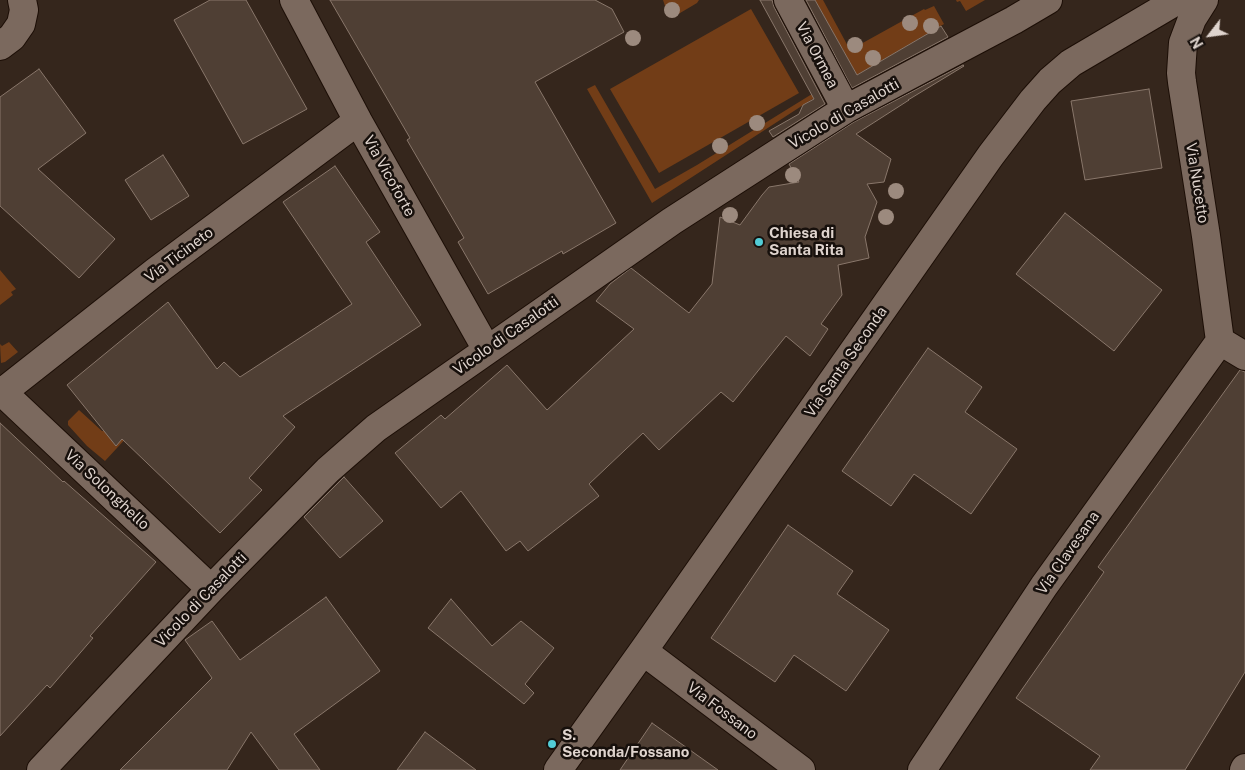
<!DOCTYPE html>
<style>
body{margin:0}
#map{position:relative;width:1245px;height:770px;overflow:hidden;background:#35261c;font-family:"Public Sans",sans-serif}
canvas{display:block}
.north{position:absolute;left:1185px;top:10px;width:50px;height:50px;-webkit-text-stroke:4px #17100c;paint-order:stroke;rotate:240deg;font-size:14px;font-weight:700;line-height:20px;text-align:center;color:#dfd4ce}
.north::after{content:'';display:block;margin:auto;width:18px;height:22px;background:#dfd4ce;clip-path:polygon(50% 0,100% 100%,50% 72%,0 100%)}
</style>
<div id="map">
<canvas width="1245" height="770"></canvas>
<div class="north">N</div>
</div>
<script>
const ctx = document.querySelector('canvas').getContext('2d');
ctx.lineJoin = 'round';
function fillPath(path, color) {
  ctx.fillStyle = color;
  ctx.fill(path, 'evenodd');
}
function poly(rows) {
  const path = new Path2D();
  for (const r of rows) {
    path.moveTo(r[0], r[1]);
    for (let i = 2; i < r.length; i += 2) path.lineTo(r[i], r[i + 1]);
  }
  return path;
}
function strokePath(path, color, width, dash) {
  ctx.strokeStyle = color;
  ctx.lineWidth = width;
  ctx.lineCap = dash ? 'butt' : 'round';
  ctx.setLineDash(dash || []);
  ctx.stroke(path);
}
function drawText(font, color, halo, rows, align = 'center') {
  ctx.font = font + ' "Public Sans",sans-serif';
  ctx.lineWidth = 5;
  ctx.setLineDash([]);
  ctx.textBaseline = 'middle';
  ctx.strokeStyle = halo;
  ctx.fillStyle = color;
  for (const [text, x, y, turn = 0] of rows) {
    ctx.save();
    ctx.translate(x, y);
    ctx.rotate((+turn || 0) * Math.PI / 180);
    ctx.textAlign = isNaN(turn) ? turn : align;
    if (halo) ctx.strokeText(text, 0, 0);
    ctx.fillText(text, 0, 0);
    ctx.restore();
  }
}
fillPath(poly([
 [663,0,699,0,697,3,675,16,665,6],
 [815,0,823,0,850,50,924,9,925,10,934,6,944,24,857,75],
 [956,0,985,0,966,11,960,1,957,2],
 [751,9,799,93,659,173,610,89],
 [595,85,655,189,697,165,812,94,814,98,652,203,587,89],
 [0,270,16,289,11,292,13,295,0,305],
 [9,342,18,352,5,362,1,363,0,344,2,346],
 [164,397,105,461,87,446,68,425,68,421,79,410,102,431,108,430]
]), '#723d17');
const building = poly([
 [210,0,246,0,307,109,243,144,174,20,210,0],
 [330,0,595,0,612,9,624,32,535,82,616,223,563,254,562,251,488,294,458,242,464,238,407,140,410,138,330,0],
 [760,0,772,0,774,7,825,104,773,137,769,131,799,114,803,105,814,99,760,0],
 [806,0,815,0,857,75,941,26,948,37,852,88,806,0],
 [963,65,964,66,908,100,909,100,856,134,891,159,884,182,867,184,877,202,865,237,869,258,838,265,842,295,821,324,828,329,810,356,786,336,733,402,721,392,659,450,643,433,589,484,599,496,528,551,520,541,506,551,461,491,441,508,395,453,441,415,445,419,507,365,547,410,634,329,596,301,610,284,631,268,689,313,712,284,720,217,740,225,762,195,769,187,799,182,789,164,854,122,963,65],
 [39,69,86,133,38,169,115,239,79,278,0,206,0,97,39,69],
 [1149,89,1162,168,1085,180,1071,101,1149,89],
 [163,155,189,196,151,220,125,180,163,155],
 [335,166,380,232,366,242,421,325,283,416,295,427,249,478,262,490,220,533,122,439,116,446,67,385,168,302,217,369,224,362,240,377,352,304,283,202,335,166],
 [1065,213,1162,290,1114,351,1016,274,1065,213],
 [928,348,982,387,965,412,1017,449,971,514,914,474,891,506,842,471,928,348],
 [1240,370,1245,372,1245,672,1185,770,1090,770,1100,756,1016,698,1104,572,1098,567,1240,370],
 [0,423,63,482,64,481,156,562,90,636,93,638,50,688,47,685,0,736,0,423],
 [344,477,383,521,340,558,304,517,344,477],
 [788,525,853,571,837,594,889,630,846,691,794,655,775,682,711,638,788,525],
 [326,597,380,671,294,734,320,770,279,770,251,732,227,770,120,770,212,678,185,640,212,621,240,660,326,597],
 [451,599,492,646,521,621,554,648,525,684,534,693,524,704,428,628,451,599],
 [652,723,718,770,620,770,652,723],
 [425,732,476,770,397,770,425,732]
]);
fillPath(building, '#4f3f34');
strokePath(building, '#89776b', 1);
const minor = poly([
 [294,0,358,121,487,350],
 [788,0,846,109],
 [1204,0,1192,19,1183,43,1181,73,1182,82,1206,236,1220,341,1245,356],
 [0,46,12,37,21,24,24,10,22,0],
 [0,390,211,589],
 [0,394,155,272,358,121],
 [643,651,801,770],
 [41,770,211,589,328,470,376,428,672,221,846,109,1014,20,1048,0],
 [558,770,643,651,991,155,1033,100,1050,81,1071,63,1178,0],
 [922,770,1044,586,1220,341],
 [1244,770,1245,768]
]);
strokePath(minor, '#1c0e06', 30);
strokePath(minor, '#7b695e', 28);
ctx.fillStyle = '#9c8a7e';
for (const [x, y] of [
 [672,10],
 [910,23],
 [931,26],
 [633,38],
 [855,45],
 [873,58],
 [757,123],
 [720,146],
 [793,175],
 [896,191],
 [730,215],
 [886,217]
]) {
  ctx.beginPath();
  ctx.arc(x, y, 8, 0, 2 * Math.PI);
  ctx.fill();
}
for (const [x, y, r, color] of [
 [759,242,5,"#52ccd6"],
 [552,744,5,"#52ccd6"]
]) {
  const dot = new Path2D();
  dot.arc(x, y, r, 0, 2 * Math.PI);
  ctx.fillStyle = color;
  ctx.fill(dot);
  strokePath(dot, '#17100c', 2);
}
drawText('15px', '#dfd4ce', '#17100c', [
 ["Via Ormea",817,55,62],
 ["Vicolo di Casalotti",844,114,-30],
 ["Via Vicoforte",389,176,61],
 ["Via Nucetto",1197,183,81],
 ["Via Ticineto",179,255,-37],
 ["Vicolo di Casalotti",506,336,-35],
 ["Via Santa Seconda",846,362,-55],
 ["Via Solonghello",107,490,43],
 ["Via Clavesana",1068,553,-55],
 ["Vicolo di Casalotti",201,600,-46],
 ["Via Fossano",722,711,37]
]);
drawText('bold 15px', '#dfd4ce', '#17100c', [
 ["Chiesa di",769,233],
 ["Santa Rita",769,250],
 ["S.",562,735],
 ["Seconda/Fossano",562,752]
], 'left');
</script>
